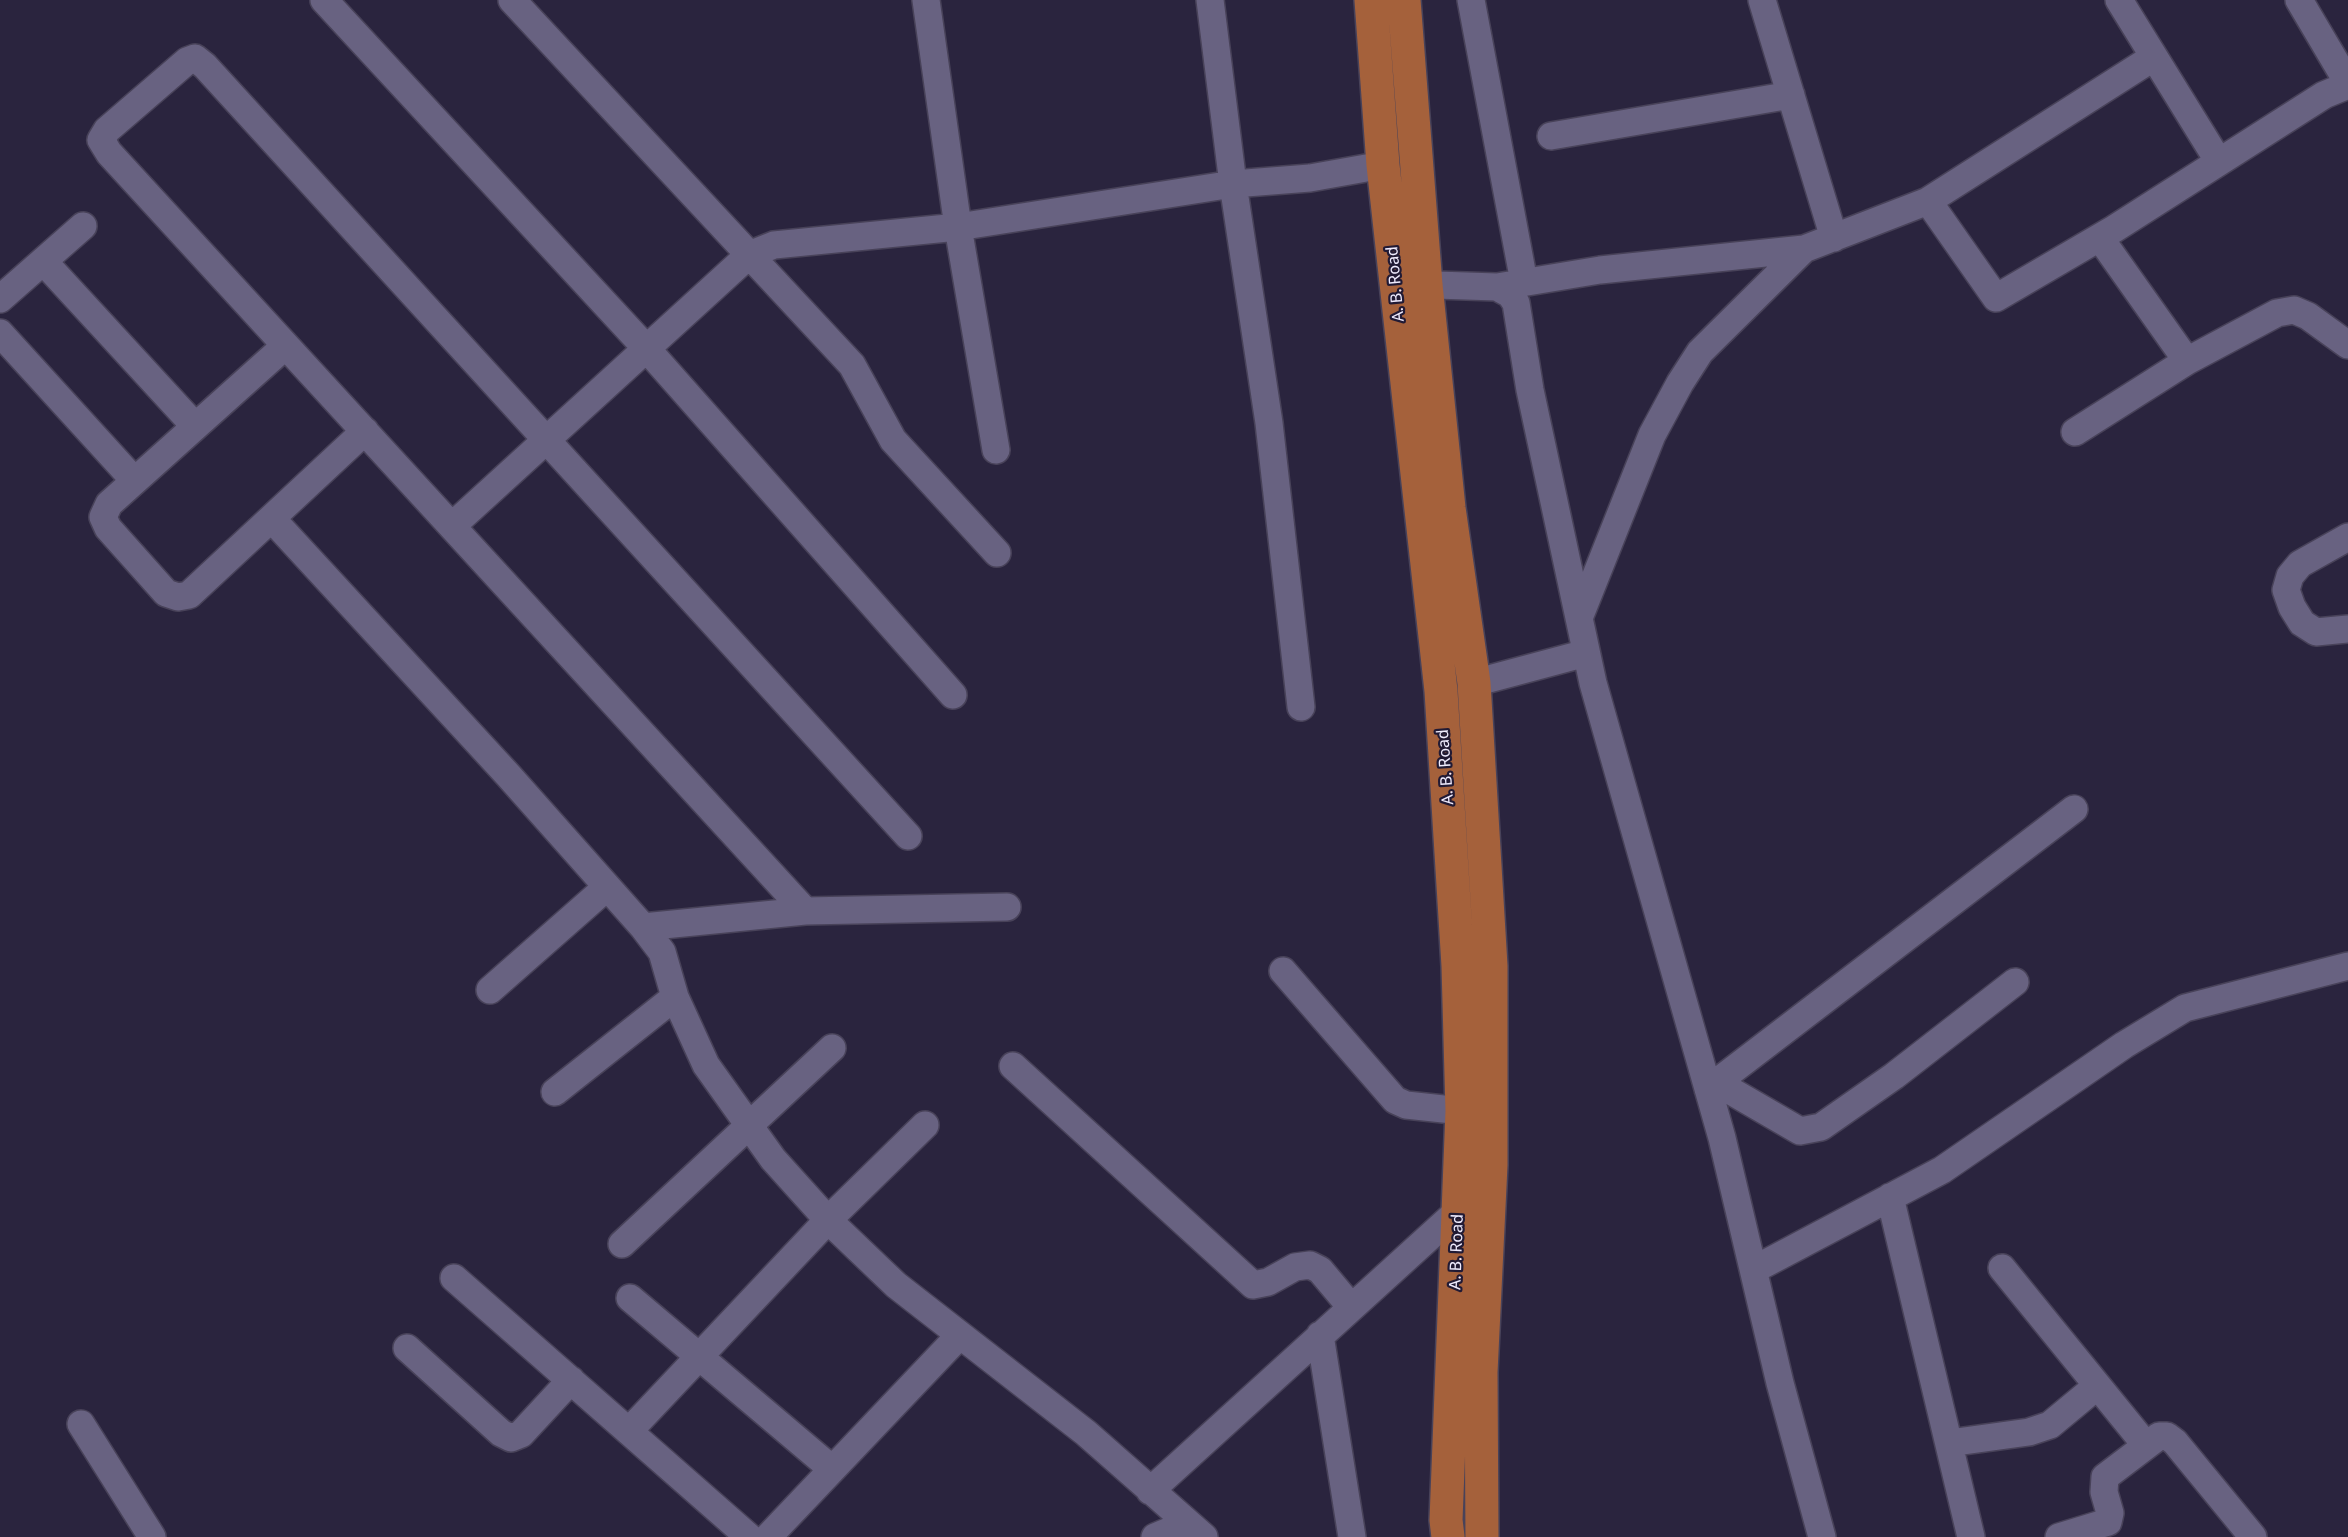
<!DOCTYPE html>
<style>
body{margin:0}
canvas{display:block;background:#2a243e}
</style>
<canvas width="2348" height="1537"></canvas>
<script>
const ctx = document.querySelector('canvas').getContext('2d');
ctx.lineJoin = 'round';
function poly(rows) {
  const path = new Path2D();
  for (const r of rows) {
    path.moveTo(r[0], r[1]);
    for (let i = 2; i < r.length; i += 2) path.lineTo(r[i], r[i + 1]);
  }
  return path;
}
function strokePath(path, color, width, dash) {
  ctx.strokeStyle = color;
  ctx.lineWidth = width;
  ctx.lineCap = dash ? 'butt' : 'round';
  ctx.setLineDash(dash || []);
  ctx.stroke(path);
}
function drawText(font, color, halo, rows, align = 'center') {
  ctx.font = font + ' "Noto Sans",sans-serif';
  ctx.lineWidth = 4.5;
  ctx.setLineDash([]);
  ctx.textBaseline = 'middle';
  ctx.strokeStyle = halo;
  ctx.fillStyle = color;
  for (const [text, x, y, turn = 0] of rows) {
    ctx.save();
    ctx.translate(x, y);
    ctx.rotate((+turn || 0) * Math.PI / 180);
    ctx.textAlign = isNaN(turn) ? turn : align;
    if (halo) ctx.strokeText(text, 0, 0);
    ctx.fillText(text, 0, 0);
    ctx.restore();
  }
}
const minor = poly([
 [324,0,646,348,953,695],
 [512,0,852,365,893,440,997,553],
 [926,0,958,227,996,450],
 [1210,0,1233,184,1269,423,1301,707],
 [1471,0,1524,282],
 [1762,0,1834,238],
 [2119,0,2219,162],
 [2299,0,2348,83],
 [1551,136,1791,95],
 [1928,201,2154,57],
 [2100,238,2187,361,2277,313,2294,310,2308,316,2348,345],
 [44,262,194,425],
 [1405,284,1497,287,1510,294,1516,303,1530,390,1593,683,1722,1138,1780,1383,1822,1537],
 [1497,287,1600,270,1804,249,1928,201,1996,298,2114,229,2324,95,2348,85],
 [0,299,83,226],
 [0,333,133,479],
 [284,347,109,504,103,517,108,528,166,593,178,597,189,595,365,431],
 [2075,432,2187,361],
 [272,519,508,775,643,927,662,952,675,997,706,1065,773,1159,828,1220,896,1285,1086,1433,1204,1537],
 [452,526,749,255,774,245,958,227,1233,184,1310,178,1383,165],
 [2348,537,2300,564,2290,576,2286,590,2292,607,2302,623,2316,632,2348,629],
 [1579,618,1652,435,1680,383,1700,352,1804,249],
 [1474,683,1586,653],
 [805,911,109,153,101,140,107,130,187,61,195,58,205,66,908,836],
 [643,927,805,911,1007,907],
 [1283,971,1395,1100,1406,1105,1462,1111],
 [490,990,607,887],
 [1013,1066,1253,1285,1268,1282,1295,1267,1310,1265,1320,1270,1351,1307],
 [1719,1084,1800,1131,1821,1127,1894,1076,2015,982],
 [1708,1089,2074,809],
 [555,1092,675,997],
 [1890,1197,1971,1537],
 [622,1244,832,1048],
 [2002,1268,2145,1444],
 [1755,1269,1942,1170,2124,1045,2185,1008,2348,966],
 [454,1278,749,1537],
 [630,1298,832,1469],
 [1320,1335,1352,1537],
 [407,1348,501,1433,511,1438,521,1434,571,1380],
 [81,1424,152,1537],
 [629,1431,828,1220,925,1125],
 [1949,1443,2029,1432,2050,1425,2097,1386],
 [1150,1491,1459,1210],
 [768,1537,960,1335],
 [1155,1537,1188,1523],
 [2059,1537,2108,1522,2110,1513,2104,1492,2105,1477,2159,1436,2167,1436,2175,1442,2253,1537]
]);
const major = poly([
 [1371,0,1383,165,1441,691,1458,966,1462,1111,1446,1520,1448,1537],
 [1404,0,1426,285,1449,508,1474,683,1491,966,1491,1165,1481,1372,1482,1537]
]);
strokePath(minor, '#484259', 30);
strokePath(major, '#484259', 36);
strokePath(minor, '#686281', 27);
strokePath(major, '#a5613b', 33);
drawText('16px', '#efebfd', '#211a34', [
 ["A. B. Road",1396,284,-95],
 ["A. B. Road",1446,767,-94],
 ["A. B. Road",1457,1252,-88]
]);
</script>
